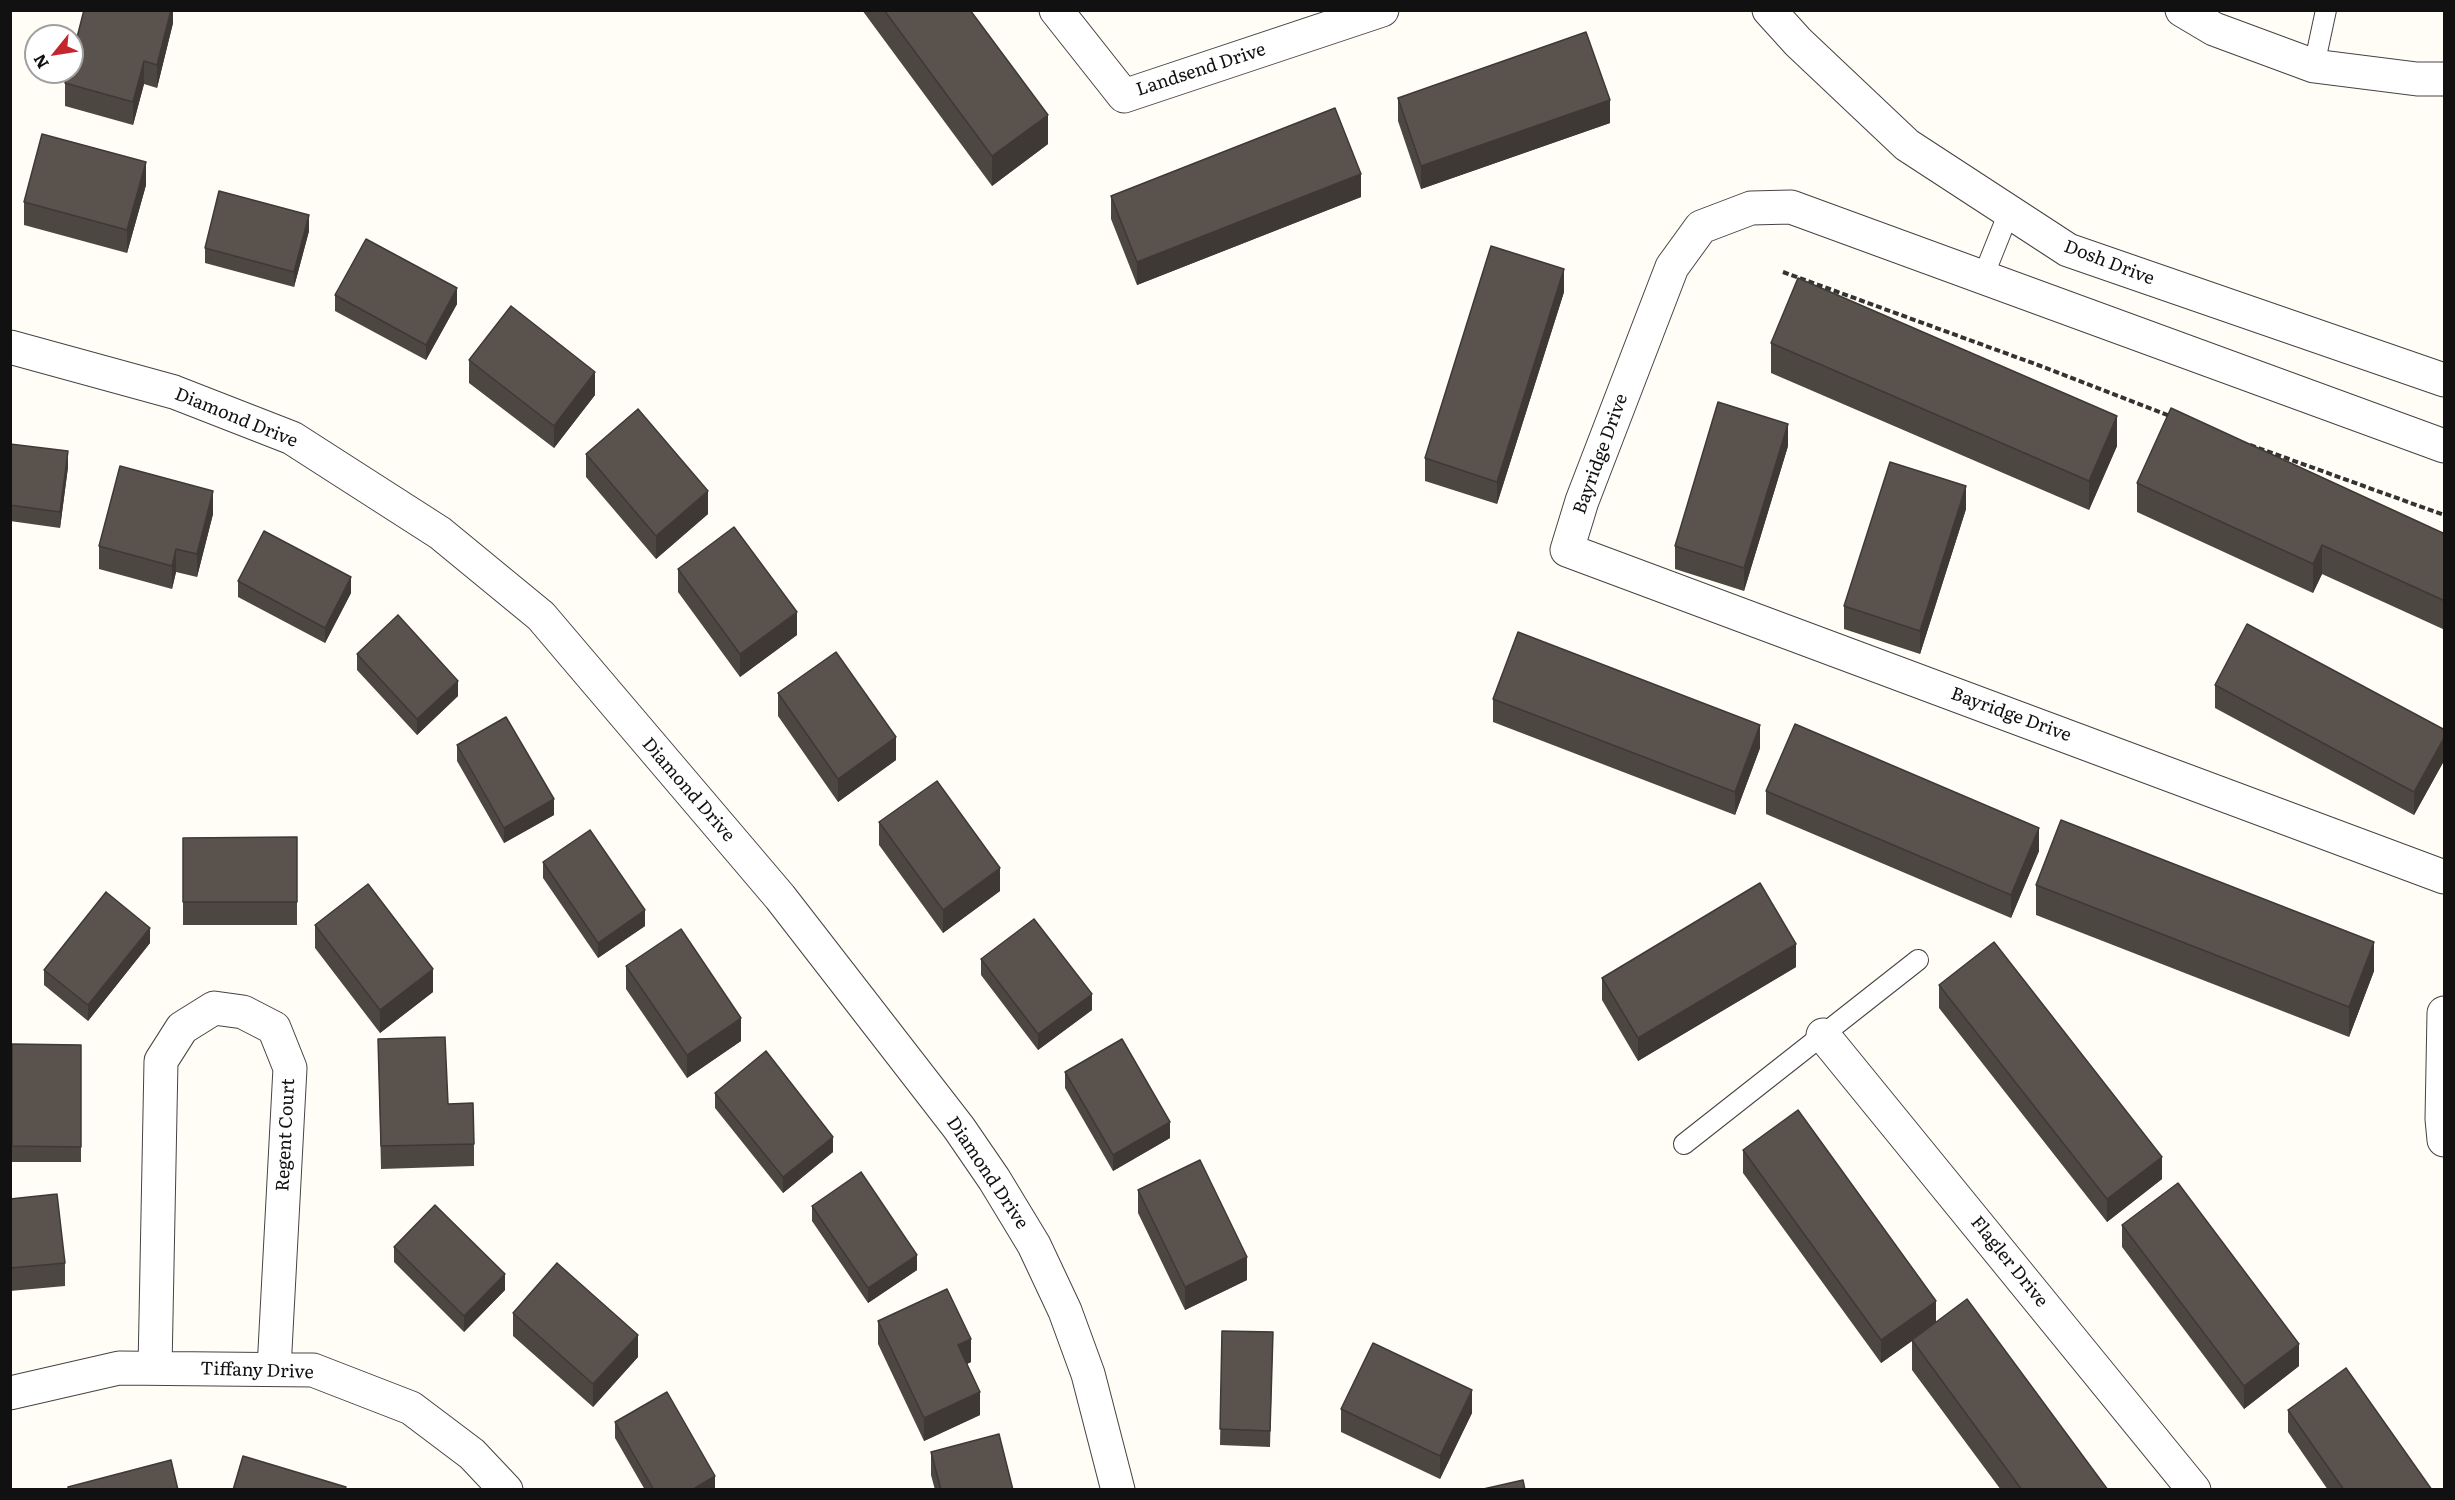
<!DOCTYPE html>
<style>
body{margin:0}
#map{position:relative;width:2455px;height:1500px;overflow:hidden;background:#fffdf5;font-family:Literata,serif}
canvas{display:block}
.frame{position:absolute;inset:0;border:12px solid #111;pointer-events:none}
.north{position:absolute;left:24px;top:24px;width:60px;height:60px;box-sizing:border-box;background:#fff;border:2px solid #a0a0a0;border-radius:50%;rotate:240deg;font-size:16px;font-weight:700;line-height:24px;text-align:center;color:#111}
.north::after{content:'';display:block;margin:auto;width:21px;height:27px;background:#c4262e;clip-path:polygon(50% 0,100% 100%,50% 72%,0 100%)}
</style>
<div id="map">
<canvas width="2455" height="1500"></canvas>
<div class="frame"></div>
<div class="north">N</div>
</div>
<script>
const ctx = document.querySelector('canvas').getContext('2d');
ctx.lineJoin = 'round';
function poly(rows) {
  const path = new Path2D();
  for (const r of rows) {
    path.moveTo(r[0], r[1]);
    for (let i = 2; i < r.length; i += 2) path.lineTo(r[i], r[i + 1]);
  }
  return path;
}
function strokePath(path, color, width, dash) {
  ctx.strokeStyle = color;
  ctx.lineWidth = width;
  ctx.lineCap = dash ? 'butt' : 'round';
  ctx.setLineDash(dash || []);
  ctx.stroke(path);
}
function fillPath(path, color) {
  ctx.fillStyle = color;
  ctx.fill(path, 'evenodd');
}
function drawText(font, color, halo, rows, align = 'center') {
  ctx.font = font + ' Literata,serif';
  ctx.lineWidth = 6;
  ctx.setLineDash([]);
  ctx.textBaseline = 'middle';
  ctx.strokeStyle = halo;
  ctx.fillStyle = color;
  for (const [text, x, y, turn = 0] of rows) {
    ctx.save();
    ctx.translate(x, y);
    ctx.rotate((+turn || 0) * Math.PI / 180);
    ctx.textAlign = isNaN(turn) ? turn : align;
    if (halo) ctx.strokeText(text, 0, 0);
    ctx.fillText(text, 0, 0);
    ctx.restore();
  }
}
const lane = poly([
 [2314,66,2326,10],
 [1983,277,2009,212],
 [1684,1144,1918,960]
]);
const street = poly([
 [1056,10,1124,96,1382,10],
 [1769,10,1798,42,1907,145,2068,250,2444,380],
 [2182,10,2214,29,2314,66,2417,79,2444,79],
 [10,347,174,392,292,438,440,533,541,616,780,897,959,1128,994,1179,1034,1245,1065,1311,1088,1374,1118,1490],
 [2444,446,1791,207,1751,208,1701,227,1672,267,1582,501,1567,550,2444,877],
 [2444,1013,2442,1119,2444,1140],
 [1823,1035,2194,1490],
 [155,1368,161,1061,182,1028,214,1008,243,1012,274,1028,290,1068,274,1369],
 [10,1393,119,1368,313,1370,411,1408,472,1454,506,1490]
]);
strokePath(lane, '#444', 22);
strokePath(street, '#444', 35);
strokePath(poly([
 [1783,272,2038,365,2170,416],
 [2250,445,2444,515]
]), '#333', 4, [6, 3]);
strokePath(lane, '#fff', 20);
strokePath(street, '#fff', 33);
fillPath(poly([
 [173,10,173,23,157,88,144,84,133,125,65,106,65,83],
 [862,10,970,10,1048,144,992,186],
 [1398,98,1610,123,1421,189,1398,121],
 [146,185,127,253,24,225,24,202],
 [1111,196,1361,197,1137,285,1111,219],
 [309,231,294,287,205,263,205,248],
 [1564,292,1497,504,1425,481,1425,458],
 [335,295,457,304,426,360,335,311],
 [1771,343,2117,446,2089,510,1771,373],
 [469,360,595,395,554,448,469,383],
 [10,444,68,467,60,528,10,521],
 [1788,446,1744,591,1675,569,1675,546],
 [586,454,708,514,656,559,586,477],
 [2137,483,2445,534,2445,630,2322,574,2313,593,2137,512],
 [1966,509,1920,654,1844,629,1844,606],
 [213,514,197,577,176,572,172,589,99,569,99,546],
 [678,569,797,635,740,677,678,592],
 [238,581,351,593,325,643,238,597],
 [357,654,458,696,417,735,357,670],
 [2215,685,2445,730,2445,759,2414,815,2215,708],
 [778,693,896,760,838,802,778,716],
 [1493,699,1760,748,1735,815,1493,722],
 [457,745,554,815,504,843,457,761],
 [1766,791,2039,851,2011,918,1766,814],
 [879,822,1000,891,943,933,879,845],
 [297,837,297,925,183,925,183,838],
 [543,862,645,926,598,958,543,878],
 [2036,885,2374,971,2349,1037,2036,915],
 [315,925,433,992,380,1033,315,948],
 [150,943,88,1021,44,985,44,970],
 [981,959,1092,1010,1038,1050,981,975],
 [626,966,741,1041,687,1078,626,989],
 [1796,967,1638,1061,1602,1000,1602,978],
 [1939,985,2162,1179,2107,1222,1939,1008],
 [378,1039,448,1104,474,1144,474,1166,381,1169],
 [12,1044,81,1045,81,1162,12,1162],
 [1065,1072,1170,1138,1113,1171,1065,1088],
 [715,1093,833,1152,783,1193,715,1108],
 [1743,1150,1936,1322,2108,1490,2001,1490,1912,1370,1912,1341,1881,1363,1743,1173],
 [1138,1190,1247,1280,1185,1310,1138,1213],
 [10,1199,65,1263,65,1286,10,1291],
 [812,1206,917,1270,868,1303,812,1221],
 [2122,1225,2299,1366,2244,1409,2122,1247],
 [394,1247,505,1290,464,1332,394,1262],
 [513,1313,638,1357,593,1407,513,1336],
 [878,1321,971,1362,967,1364,980,1415,924,1441,878,1344],
 [1222,1331,1273,1332,1270,1447,1220,1445],
 [1341,1409,1472,1413,1440,1479,1341,1432],
 [2288,1410,2432,1490,2328,1490,2288,1432],
 [615,1422,715,1490,645,1490,615,1438],
 [931,1452,1013,1490,935,1490,931,1475]
]), '#4d4742');
fillPath(poly([
 [171,10,173,10,173,23,157,88,157,65],
 [144,61,144,84,133,125,133,102],
 [1610,100,1610,123,1421,189,1421,166],
 [1048,115,1048,144,992,186,992,156],
 [146,162,146,185,127,253,127,230],
 [1361,174,1361,197,1137,285,1137,262],
 [309,215,309,231,294,287,294,272],
 [1564,269,1564,292,1497,504,1497,482],
 [457,288,457,304,426,360,426,345],
 [595,372,595,395,554,448,554,426],
 [2117,416,2117,446,2089,510,2089,481],
 [1788,424,1788,446,1744,591,1744,568],
 [68,451,68,467,60,528,60,512],
 [1966,486,1966,509,1920,654,1920,631],
 [213,491,213,514,197,577,197,554],
 [708,491,708,514,656,559,656,536],
 [2322,545,2322,574,2313,593,2313,564],
 [176,549,176,572,172,589,172,566],
 [351,577,351,593,325,643,325,628],
 [797,612,797,635,740,677,740,654],
 [458,681,458,696,417,735,417,719],
 [1760,725,1760,748,1735,815,1735,792],
 [2445,736,2445,759,2414,815,2414,792],
 [896,737,896,760,838,802,838,779],
 [554,799,554,815,504,843,504,828],
 [2039,828,2039,851,2011,918,2011,895],
 [1000,868,1000,891,943,933,943,910],
 [645,910,645,926,598,958,598,943],
 [150,928,150,943,88,1021,88,1005],
 [2374,942,2374,971,2349,1037,2349,1007],
 [1796,944,1796,967,1638,1061,1638,1038],
 [433,969,433,992,380,1033,380,1010],
 [1092,994,1092,1010,1038,1050,1038,1034],
 [741,1018,741,1041,687,1078,687,1055],
 [1170,1122,1170,1138,1113,1171,1113,1155],
 [833,1137,833,1152,783,1193,783,1177],
 [2162,1157,2162,1179,2107,1222,2107,1199],
 [917,1255,917,1270,868,1303,868,1288],
 [1247,1257,1247,1280,1185,1310,1185,1287],
 [505,1274,505,1290,464,1332,464,1316],
 [1936,1301,1936,1324,1881,1363,1881,1340],
 [638,1335,638,1357,593,1407,593,1384],
 [971,1339,971,1362,958,1368,958,1345],
 [2299,1344,2299,1366,2244,1409,2244,1386],
 [1472,1390,1472,1413,1440,1479,1440,1456],
 [980,1392,980,1415,924,1441,924,1418],
 [715,1476,715,1490,692,1490]
]), '#3f3936');
const building = poly([
 [84,10,171,10,157,65,144,61,133,102,65,83,68,72,72,72,72,57,84,10],
 [884,10,970,10,1048,115,992,156,884,10],
 [1586,32,1610,100,1421,166,1398,98,1586,32],
 [1335,108,1361,174,1137,262,1111,196,1335,108],
 [42,134,146,162,127,230,24,202,42,134],
 [219,191,309,215,294,272,205,248,219,191],
 [366,239,457,288,426,345,335,295,366,239],
 [1491,246,1564,269,1497,482,1425,458,1491,246],
 [1798,278,2117,416,2089,481,1771,343,1798,278],
 [511,306,595,372,554,426,469,360,511,306],
 [1718,402,1788,424,1744,568,1675,546,1718,402],
 [2171,408,2445,534,2445,601,2322,545,2313,564,2137,483,2171,408],
 [638,409,708,491,656,536,586,454,638,409],
 [10,444,68,451,60,512,10,505,10,444],
 [1890,462,1966,486,1920,631,1844,606,1890,462],
 [120,466,213,491,197,554,176,549,172,566,99,546,120,466],
 [734,527,797,612,740,654,678,569,734,527],
 [264,531,351,577,325,628,238,581,264,531],
 [398,615,458,681,417,719,357,654,398,615],
 [2247,624,2445,730,2445,736,2414,792,2215,685,2247,624],
 [1518,632,1760,725,1735,792,1493,699,1518,632],
 [836,652,896,737,838,779,778,693,836,652],
 [506,717,554,799,504,828,457,745,506,717],
 [1795,724,2039,828,2011,895,1766,791,1795,724],
 [937,781,1000,868,943,910,879,822,937,781],
 [2061,820,2374,942,2349,1007,2036,885,2061,820],
 [590,830,645,910,598,943,543,862,590,830],
 [297,837,297,902,183,902,183,838,297,837],
 [1760,883,1796,944,1638,1038,1602,978,1760,883],
 [368,884,433,969,380,1010,315,925,368,884],
 [106,892,150,928,88,1005,44,970,106,892],
 [1034,919,1092,994,1038,1034,981,959,1034,919],
 [681,929,741,1018,687,1055,626,966,681,929],
 [1994,942,2162,1157,2107,1199,1939,985,1994,942],
 [445,1037,448,1104,473,1103,474,1144,381,1146,378,1039,445,1037],
 [1122,1039,1170,1122,1113,1155,1065,1072,1122,1039],
 [12,1044,81,1045,81,1147,12,1146,12,1044],
 [766,1051,833,1137,783,1177,715,1093,766,1051],
 [1798,1110,1936,1301,1881,1340,1743,1150,1798,1110],
 [1200,1160,1247,1257,1185,1287,1138,1190,1200,1160],
 [861,1172,917,1255,868,1288,812,1206,861,1172],
 [2178,1183,2299,1344,2244,1386,2122,1225,2178,1183],
 [57,1194,65,1263,10,1268,10,1199,57,1194],
 [435,1205,505,1274,464,1316,394,1247,435,1205],
 [557,1263,638,1335,593,1384,513,1313,557,1263],
 [947,1289,971,1339,958,1345,980,1392,924,1418,878,1321,947,1289],
 [1967,1299,2108,1490,2022,1490,1912,1340,1967,1299],
 [1222,1331,1273,1332,1270,1431,1220,1429,1222,1331],
 [1373,1343,1472,1390,1440,1456,1341,1409,1373,1343],
 [2346,1368,2432,1490,2344,1490,2288,1410,2346,1368],
 [667,1392,715,1476,692,1490,654,1490,615,1422,667,1392],
 [999,1434,1013,1490,941,1490,931,1452,999,1434],
 [243,1456,346,1487,345,1490,233,1490,243,1456],
 [171,1460,178,1490,69,1490,68,1487,171,1460],
 [1523,1480,1525,1490,1479,1490,1523,1480]
]);
fillPath(building, '#5a524d');
strokePath(building, '#3f3936', 1.5);
drawText('18px', '#111', '#fff', [
 ["Landsend Drive",1201,70,-18],
 ["Dosh Drive",2109,263,21],
 ["Diamond Drive",236,418,22],
 ["Bayridge Drive",1601,454,-70],
 ["Bayridge Drive",2011,715,20],
 ["Diamond Drive",688,790,49],
 ["Regent Court",286,1135,-87],
 ["Diamond Drive",987,1173,56],
 ["Flagler Drive",2009,1262,51],
 ["Tiffany Drive",257,1371,2]
]);
</script>
